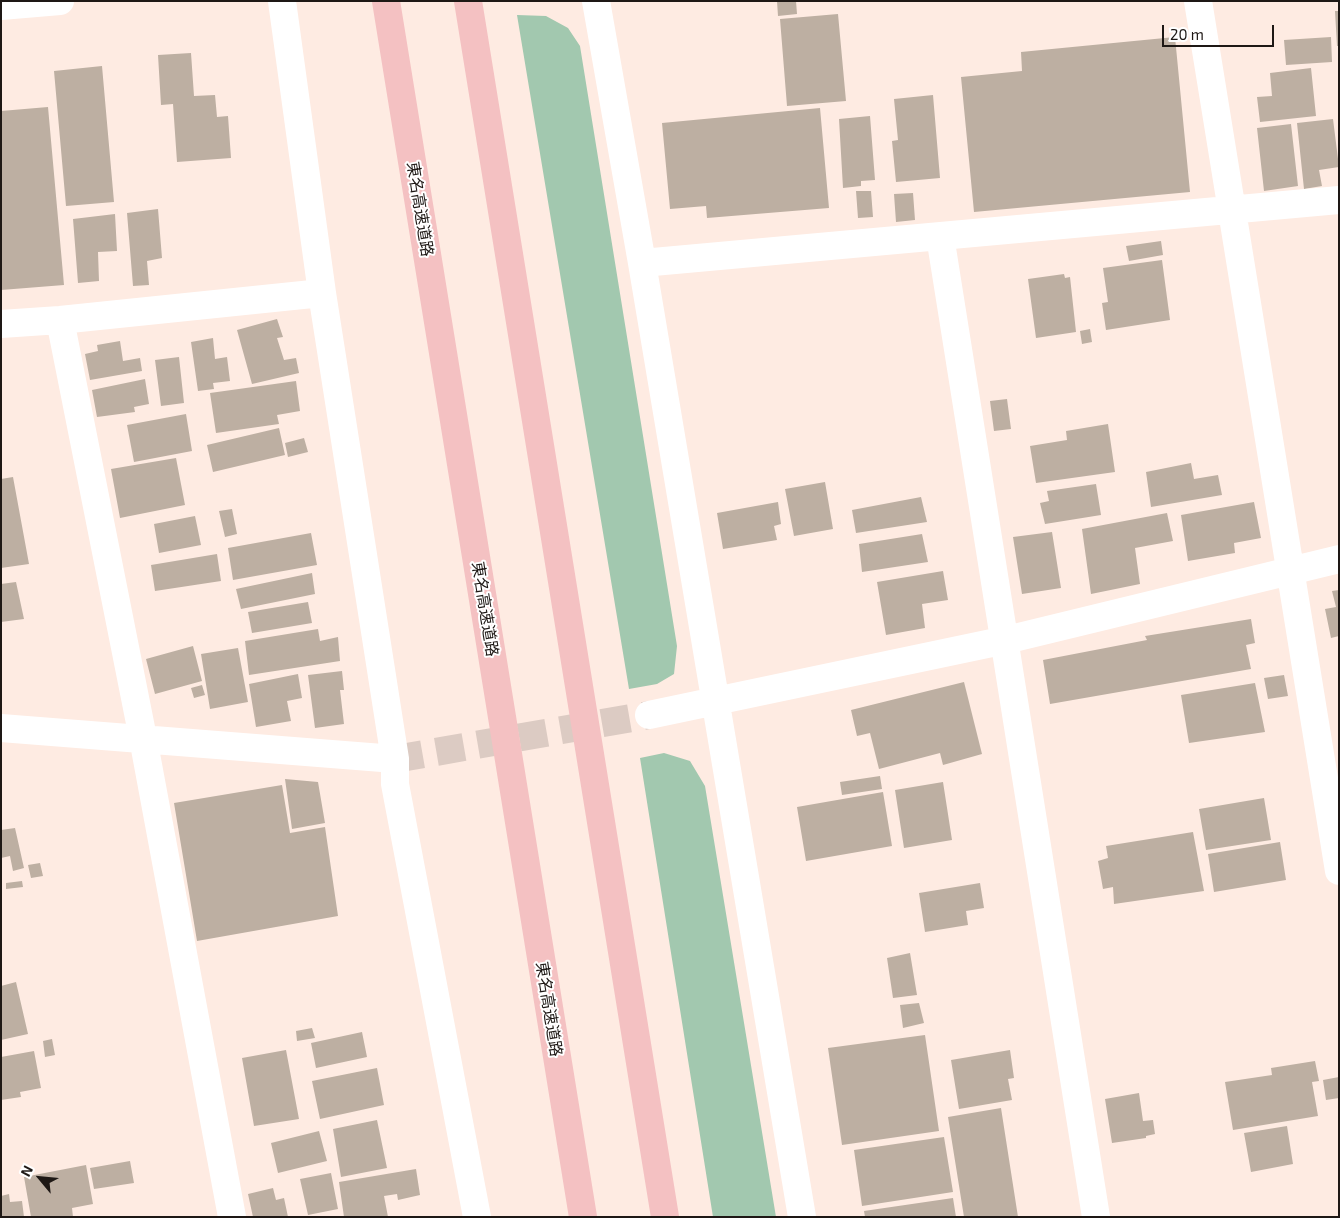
<!DOCTYPE html>
<meta charset="utf-8">
<style>
body{margin:0}
#map{position:relative;width:1340px;height:1218px;overflow:hidden;background:#feebe2;font-family:"Exo 2",sans-serif}
canvas{display:block}
.frame{position:absolute;inset:0;border:2px solid #1e1815;pointer-events:none}
.north{position:absolute;left:15px;top:1153px;width:50px;height:50px;-webkit-text-stroke:4px #fff;paint-order:stroke;rotate:298deg;font-size:14px;font-weight:700;line-height:20px;text-align:center;color:#1e1815}
.north::after{content:'';display:block;margin:auto;width:18px;height:22px;background:#1e1815;clip-path:polygon(50% 0,100% 100%,50% 72%,0 100%)}
.scale{position:absolute;left:1162px;top:25px;width:112px;height:22px;box-sizing:border-box;border:2px solid #1e1815;border-top:0;padding-left:6px;font-size:15px;line-height:18px;white-space:nowrap;color:#1e1815;-webkit-text-stroke:4px #fff;paint-order:stroke}
</style>
<div id="map">
<canvas width="1340" height="1218"></canvas>
<div class="frame"></div>
<div class="north">N</div>
<div class="scale">20 m</div>
</div>
<script>
const ctx = document.querySelector('canvas').getContext('2d');
ctx.lineJoin = 'round';
function fillPath(path, color) {
  ctx.fillStyle = color;
  ctx.fill(path, 'evenodd');
}
function poly(rows) {
  const path = new Path2D();
  for (const r of rows) {
    path.moveTo(r[0], r[1]);
    for (let i = 2; i < r.length; i += 2) path.lineTo(r[i], r[i + 1]);
  }
  return path;
}
function strokePath(path, color, width, dash) {
  ctx.strokeStyle = color;
  ctx.lineWidth = width;
  ctx.lineCap = dash ? 'butt' : 'round';
  ctx.setLineDash(dash || []);
  ctx.stroke(path);
}
function drawText(font, color, halo, rows, align = 'center') {
  ctx.font = font + ' "Exo 2","Noto Sans JP",sans-serif';
  ctx.lineWidth = 4;
  ctx.setLineDash([]);
  ctx.textBaseline = 'middle';
  ctx.strokeStyle = halo;
  ctx.fillStyle = color;
  for (const [text, x, y, turn = 0] of rows) {
    ctx.save();
    ctx.translate(x, y);
    ctx.rotate((+turn || 0) * Math.PI / 180);
    ctx.textAlign = isNaN(turn) ? turn : align;
    if (halo) ctx.strokeText(text, 0, 0);
    ctx.fillText(text, 0, 0);
    ctx.restore();
  }
}
fillPath(poly([
 [517,15,546,16,568,28,580,46,677,646,674,674,657,684,629,689],
 [664,753,690,761,705,786,776,1217,713,1217,640,758]
]), '#a2c8af');
fillPath(poly([
 [777,1,796,1,797,14,778,16],
 [1335,11,1339,11,1339,46,1337,46],
 [838,14,846,101,787,106,780,19],
 [1175,37,1190,192,974,212,961,77,1022,71,1021,52],
 [1331,37,1332,62,1286,65,1284,40],
 [191,53,194,96,215,95,217,117,228,116,231,158,177,162,173,104,161,105,158,55],
 [102,66,114,202,66,206,54,71],
 [1311,68,1316,116,1260,122,1257,97,1272,96,1270,73],
 [933,95,940,178,896,182,892,141,898,140,894,99],
 [48,107,64,285,1,290,1,111],
 [820,108,829,208,707,218,706,206,670,209,662,123],
 [870,116,875,180,861,181,861,186,843,188,839,119],
 [1333,119,1339,167,1319,170,1322,186,1304,189,1297,123],
 [1291,124,1298,186,1264,191,1257,128],
 [856,191,871,191,873,217,858,218],
 [913,193,915,220,896,222,894,194],
 [158,209,162,258,147,261,149,285,133,286,127,213],
 [115,214,117,251,98,252,99,281,78,283,73,219],
 [1161,241,1163,255,1129,261,1126,246],
 [1162,260,1170,320,1106,330,1102,303,1108,302,1103,268],
 [1064,274,1065,278,1070,277,1076,332,1036,338,1028,279],
 [277,319,283,337,277,338,284,360,296,358,299,373,252,384,237,330],
 [1090,329,1092,342,1082,344,1080,331],
 [213,338,215,359,227,357,230,381,213,383,214,389,198,391,191,342],
 [120,341,123,361,140,358,142,371,90,380,85,354,98,351,97,345],
 [179,357,184,403,161,406,155,360],
 [145,379,149,404,134,407,135,412,97,417,92,390],
 [296,381,300,411,277,415,279,424,216,433,210,393],
 [1007,399,1011,429,994,431,990,401],
 [186,414,192,451,134,462,127,425],
 [1108,424,1115,472,1036,483,1030,446,1067,440,1066,431],
 [279,428,285,455,213,472,207,445],
 [304,438,308,452,288,457,285,443],
 [176,458,185,505,120,518,111,469],
 [1191,463,1194,479,1218,475,1222,495,1151,507,1146,472],
 [13,477,29,564,1,568,1,479],
 [825,482,833,529,794,536,785,489],
 [1096,484,1101,515,1045,524,1040,503,1049,501,1047,491],
 [921,497,927,522,856,533,852,510],
 [778,502,781,524,774,526,777,540,723,549,717,513],
 [1254,502,1261,538,1234,543,1235,553,1188,561,1181,515],
 [232,509,237,534,225,537,219,511],
 [1167,513,1173,541,1135,548,1140,584,1091,594,1082,529],
 [195,516,201,545,159,553,154,524],
 [1052,532,1061,588,1022,594,1013,537],
 [311,533,317,565,233,580,228,548],
 [922,534,928,562,862,572,859,544],
 [217,554,221,581,155,591,151,565],
 [943,571,948,600,922,604,925,628,886,635,877,582],
 [312,573,315,594,241,609,236,589],
 [16,582,24,619,1,622,1,584],
 [1339,590,1339,636,1331,638,1325,609,1336,607,1332,591],
 [308,602,312,623,252,633,248,612],
 [1251,619,1255,643,1246,645,1251,669,1050,704,1043,660,1147,640,1145,636],
 [318,629,320,641,338,637,340,661,249,675,245,641],
 [193,646,202,681,155,694,146,659],
 [238,648,248,702,210,709,201,654],
 [342,671,344,690,340,690,344,724,315,728,308,675],
 [298,674,302,698,287,701,291,721,256,727,249,684],
 [1284,675,1288,696,1268,699,1264,678],
 [964,682,982,754,943,765,940,753,879,769,870,733,857,736,851,710],
 [1255,683,1265,732,1189,743,1181,695],
 [202,685,205,695,194,698,191,688],
 [880,776,882,789,842,795,840,782],
 [285,779,318,782,325,823,292,829],
 [943,782,952,840,904,848,895,790],
 [282,785,290,833,325,827,338,916,197,941,174,803],
 [883,792,892,846,806,861,797,807],
 [1264,798,1271,840,1206,850,1199,809],
 [15,828,24,868,13,871,10,856,1,858,1,830],
 [1193,832,1204,891,1114,904,1113,887,1103,889,1098,861,1108,858,1106,846],
 [1280,842,1286,880,1214,892,1208,854],
 [40,863,43,876,31,878,28,865],
 [22,881,23,887,6,889,6,883],
 [980,883,984,908,966,911,968,925,925,932,919,893],
 [910,953,917,995,893,998,887,958],
 [16,982,28,1034,1,1040,1,986],
 [919,1003,924,1023,903,1028,900,1005],
 [312,1028,315,1038,297,1041,296,1031],
 [362,1032,367,1057,316,1068,311,1043],
 [925,1035,939,1131,842,1145,828,1048],
 [52,1039,55,1055,45,1057,43,1041],
 [286,1050,299,1119,254,1126,242,1058],
 [1010,1050,1014,1078,1008,1079,1012,1100,959,1109,951,1060],
 [34,1051,41,1088,20,1092,21,1097,1,1100,1,1057],
 [1315,1061,1319,1081,1312,1082,1318,1116,1233,1130,1225,1082,1272,1075,1271,1068],
 [377,1068,384,1105,320,1119,312,1081],
 [1339,1077,1339,1098,1326,1100,1323,1080],
 [1139,1093,1143,1121,1153,1120,1155,1134,1146,1136,1146,1138,1112,1143,1105,1099],
 [1001,1108,1018,1217,964,1217,948,1117],
 [377,1120,387,1168,341,1177,333,1129],
 [1287,1126,1293,1164,1251,1172,1244,1133],
 [319,1131,327,1161,278,1173,271,1143],
 [944,1137,953,1192,862,1206,854,1150],
 [130,1161,134,1183,94,1189,90,1168],
 [86,1165,93,1204,72,1208,73,1217,31,1217,24,1177],
 [416,1169,420,1195,398,1200,397,1194,384,1196,388,1217,344,1217,339,1182],
 [331,1173,338,1209,308,1215,300,1179],
 [273,1188,276,1200,284,1198,288,1217,253,1217,248,1194],
 [9,1194,10,1202,22,1201,24,1217,1,1217,1,1196],
 [953,1198,956,1217,865,1217,864,1211]
]), '#bdafa2');
strokePath(poly([
 [395,759,649,715]
]), '#dccbc3', 28, [28, 14]);
strokePath(poly([
 [282,1,322,293,395,759,395,784,477,1217],
 [596,1,642,263,802,1217],
 [1198,1,1339,871],
 [940,236,1096,1217],
 [642,263,1339,200],
 [60,320,143,738,232,1217],
 [1,324,60,320,322,293],
 [649,715,1006,640,1339,559],
 [1,728,395,759]
]), '#fff', 28);
strokePath(poly([
 [1,6,60,1]
]), '#fff', 28);
strokePath(poly([
 [386,1,583,1217],
 [468,1,665,1217]
]), '#f4c1c2', 28);
drawText('16px', '#1e1815', '#fff', [
 ["東名高速道路",420,209,81],
 ["東名高速道路",485,609,81],
 ["東名高速道路",549,1009,81]
]);
</script>
